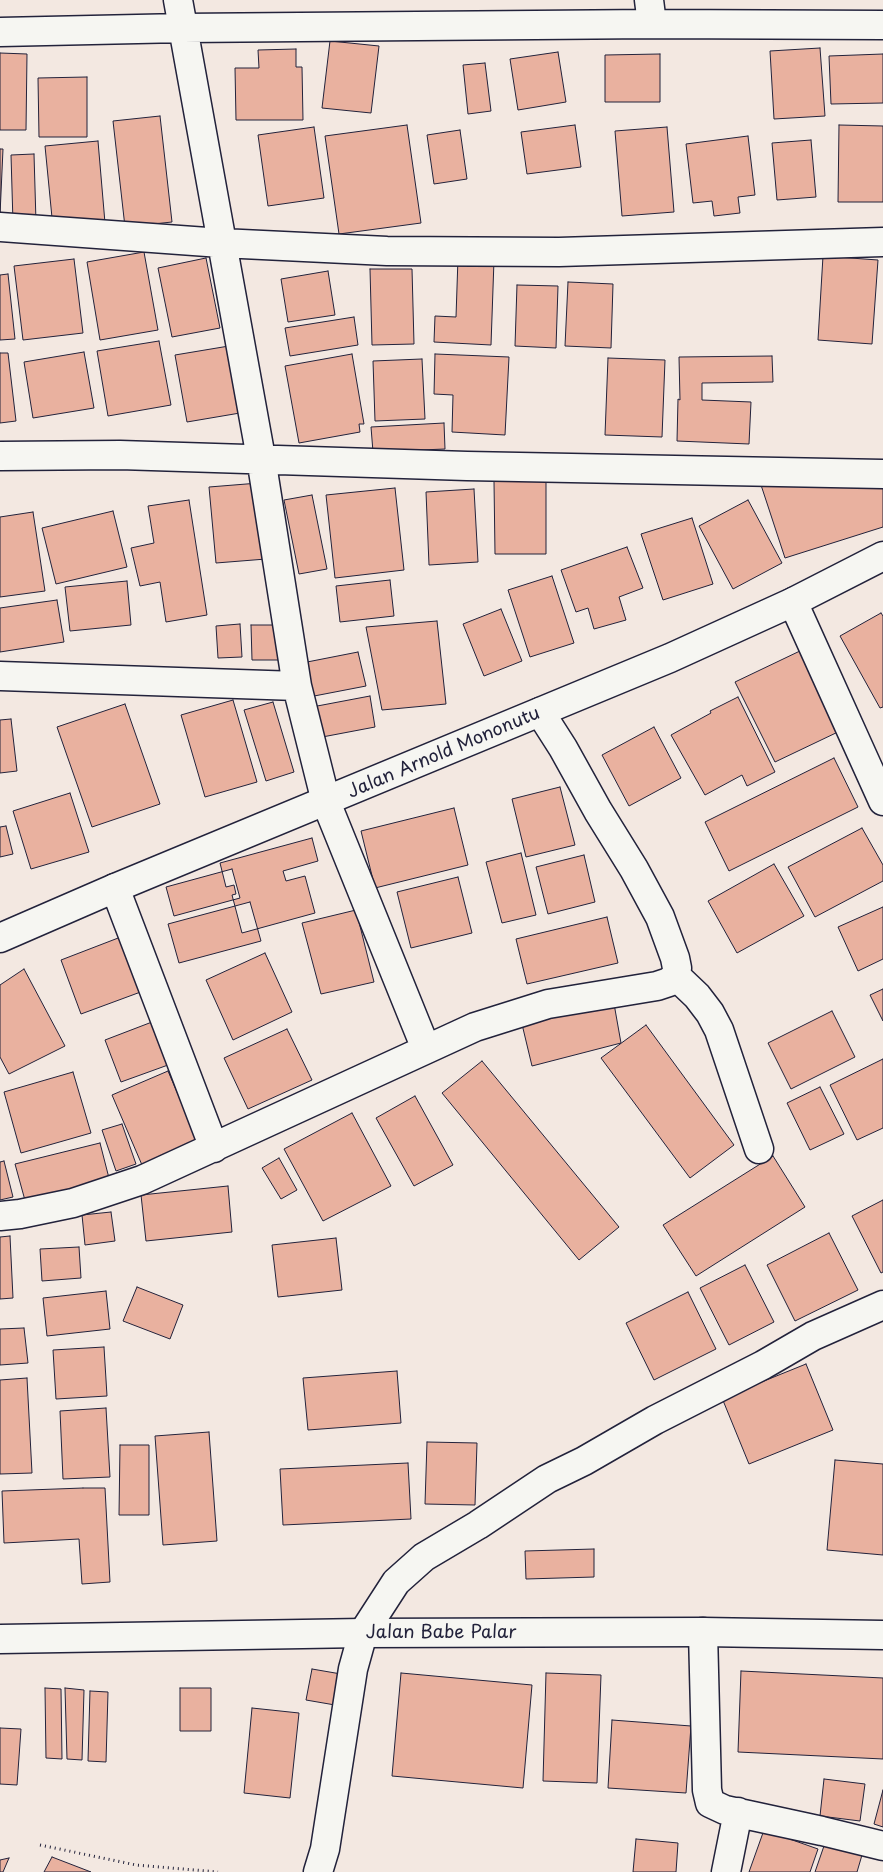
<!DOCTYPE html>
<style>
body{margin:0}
canvas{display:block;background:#f3e8e1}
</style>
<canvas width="883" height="1872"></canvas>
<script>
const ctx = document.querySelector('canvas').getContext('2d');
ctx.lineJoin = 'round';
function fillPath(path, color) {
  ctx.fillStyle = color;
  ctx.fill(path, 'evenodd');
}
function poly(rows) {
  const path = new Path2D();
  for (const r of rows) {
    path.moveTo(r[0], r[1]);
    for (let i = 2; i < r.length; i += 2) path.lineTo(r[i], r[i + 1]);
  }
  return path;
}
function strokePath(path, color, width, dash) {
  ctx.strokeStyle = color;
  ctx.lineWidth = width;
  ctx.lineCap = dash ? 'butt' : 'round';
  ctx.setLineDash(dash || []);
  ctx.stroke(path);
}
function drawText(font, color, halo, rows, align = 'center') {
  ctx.font = font + ' "Playpen Sans",sans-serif';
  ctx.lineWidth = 5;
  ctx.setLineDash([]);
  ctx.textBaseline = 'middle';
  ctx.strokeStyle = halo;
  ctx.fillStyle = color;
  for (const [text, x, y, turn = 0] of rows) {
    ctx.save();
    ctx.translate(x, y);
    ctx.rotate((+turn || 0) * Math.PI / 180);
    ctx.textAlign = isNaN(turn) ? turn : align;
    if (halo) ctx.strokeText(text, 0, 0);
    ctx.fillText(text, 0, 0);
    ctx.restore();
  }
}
const building = poly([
 [330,41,379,46,371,113,322,108,330,41],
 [820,48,825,116,774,119,770,51,820,48],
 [296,49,296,67,302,67,303,120,236,120,235,68,259,68,258,50,296,49],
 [558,52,566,102,518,110,510,59,558,52],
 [0,53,27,54,26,130,0,130,0,53],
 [660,54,660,102,605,102,605,55,660,54],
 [883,54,883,103,831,104,829,56,883,54],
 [485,63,491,111,468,114,463,65,485,63],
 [87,77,87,137,39,137,38,78,87,77],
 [160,116,172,222,125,227,113,121,160,116],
 [407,125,421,223,339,234,325,136,407,125],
 [575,125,581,167,527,174,521,132,575,125],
 [839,125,883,126,883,202,838,202,839,125],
 [314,127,324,198,268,206,258,135,314,127],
 [667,127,674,212,622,216,615,131,667,127],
 [460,130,467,179,434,184,427,135,460,130],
 [748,136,755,195,738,197,740,213,714,216,712,201,693,203,686,144,748,136],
 [811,140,816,197,777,200,772,143,811,140],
 [98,141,105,223,53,228,45,146,98,141],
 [0,149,3,149,0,215,0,149],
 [34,154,36,222,13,223,11,155,34,154],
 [144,252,158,330,100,340,87,262,144,252],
 [823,256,878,260,872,344,818,340,823,256],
 [206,258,220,328,172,337,158,268,206,258],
 [458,258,494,260,491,345,434,342,435,316,456,317,458,258],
 [74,259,83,333,23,340,14,266,74,259],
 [370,269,412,269,414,344,372,345,370,269],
 [328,271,335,315,288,322,281,279,328,271],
 [8,274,15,339,0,340,0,275,8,274],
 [568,282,613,284,611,348,565,346,568,282],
 [517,285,558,286,556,348,515,346,517,285],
 [354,317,358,345,290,356,285,328,354,317],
 [159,341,171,405,108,416,97,351,159,341],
 [229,346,240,413,187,422,175,355,229,346],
 [84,352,94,408,33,418,24,362,84,352],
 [0,353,8,353,16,421,0,423,0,353],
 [352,354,364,424,359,424,360,432,299,443,285,366,352,354],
 [435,354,509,357,505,435,452,432,453,395,434,394,435,354],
 [772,356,773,382,702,383,702,400,751,402,749,444,677,441,678,399,680,400,679,357,772,356],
 [608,358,665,360,662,437,605,435,608,358],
 [422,359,425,419,375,421,373,361,422,359],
 [444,423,445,449,373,452,371,427,444,423],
 [494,481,546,481,546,554,495,554,494,481],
 [883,482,883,527,785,558,761,485,883,482],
 [259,483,266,559,216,563,209,487,259,483],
 [395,488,404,570,335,578,326,495,395,488],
 [474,489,478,562,429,565,426,492,474,489],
 [312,495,327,569,299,574,284,500,312,495],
 [189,500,207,615,166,622,160,582,140,586,131,548,154,543,148,506,189,500],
 [748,500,782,563,733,589,699,526,748,500],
 [113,511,127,567,56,584,42,528,113,511],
 [33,512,45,591,0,597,0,517,33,512],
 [692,518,713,584,663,600,641,534,692,518],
 [627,547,643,588,619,597,626,620,594,629,588,608,576,612,561,570,627,547],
 [552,576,574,643,530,657,508,590,552,576],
 [390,580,394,616,340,622,336,586,390,580],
 [127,581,131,625,70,631,65,587,127,581],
 [57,600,64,642,0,652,0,608,57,600],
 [501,609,522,661,484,676,463,624,501,609],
 [881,613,883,616,883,707,880,708,840,636,881,613],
 [437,621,446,704,382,710,366,627,437,621],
 [240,624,242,657,218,658,216,626,240,624],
 [251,625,281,625,281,660,252,660,251,625],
 [802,650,840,731,775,762,735,682,802,650],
 [358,652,366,686,309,697,302,663,358,652],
 [370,696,375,727,317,738,312,707,370,696],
 [738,697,775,772,747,786,742,775,705,795,671,735,711,713,710,711,738,697],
 [233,700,257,782,205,797,181,715,233,700],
 [273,702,294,772,266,781,244,710,273,702],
 [125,704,160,804,92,827,57,727,125,704],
 [11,719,17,771,0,773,0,720,11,719],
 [654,727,681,778,629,806,602,755,654,727],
 [834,758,858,807,729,871,705,822,834,758],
 [560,787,575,845,526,857,512,799,560,787],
 [70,793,89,852,31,869,13,811,70,793],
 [454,808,468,865,375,888,361,831,454,808],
 [6,826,13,854,0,857,0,827,6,826],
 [862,828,883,865,883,881,815,917,788,867,862,828],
 [312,838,318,861,283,871,286,881,305,876,315,913,242,933,232,895,236,894,234,885,226,887,220,863,312,838],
 [521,853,536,915,502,923,486,862,521,853],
 [584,855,595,902,548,914,536,867,584,855],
 [774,864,804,916,737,953,708,901,774,864],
 [232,869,240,898,174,916,166,887,232,869],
 [458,877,472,933,411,948,397,892,458,877],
 [250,902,261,941,179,963,168,924,250,902],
 [883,907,883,959,858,971,838,927,883,907],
 [356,910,374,982,321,994,302,923,356,910],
 [607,917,618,963,527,984,516,939,607,917],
 [126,935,146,990,81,1014,61,960,126,935],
 [265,953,292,1012,233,1040,206,980,265,953],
 [24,969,65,1046,9,1074,0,1057,0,985,24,969],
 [883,989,883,1021,870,995,883,989],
 [613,998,621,1043,532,1066,521,1020,613,998],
 [832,1011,855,1057,791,1089,768,1043,832,1011],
 [152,1022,168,1065,121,1082,105,1040,152,1022],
 [646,1025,734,1145,690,1178,601,1058,646,1025],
 [287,1029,312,1080,248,1109,224,1058,287,1029],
 [883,1059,883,1128,857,1140,830,1085,883,1059],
 [482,1061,619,1227,579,1260,442,1093,482,1061],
 [168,1071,198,1141,142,1165,112,1095,168,1071],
 [73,1072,91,1133,21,1153,4,1092,73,1072],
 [820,1087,844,1134,810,1150,787,1103,820,1087],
 [415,1096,453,1165,414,1186,376,1118,415,1096],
 [352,1113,391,1186,323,1221,284,1149,352,1113],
 [122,1124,136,1164,116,1171,102,1130,122,1124],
 [100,1143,110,1182,26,1204,15,1164,100,1143],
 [773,1156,805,1207,696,1276,663,1225,773,1156],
 [279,1158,297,1190,281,1199,262,1168,279,1158],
 [4,1161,13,1197,0,1200,0,1162,4,1161],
 [228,1186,232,1232,146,1241,141,1195,228,1186],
 [883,1200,883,1272,881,1273,852,1216,883,1200],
 [111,1212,115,1241,85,1245,82,1215,111,1212],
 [829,1233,858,1290,795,1321,767,1265,829,1233],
 [10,1236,13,1298,0,1299,0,1237,10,1236],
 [336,1238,342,1290,278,1297,272,1245,336,1238],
 [79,1247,81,1278,42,1281,40,1249,79,1247],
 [745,1265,774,1322,729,1345,700,1288,745,1265],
 [137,1287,183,1305,170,1339,123,1321,137,1287],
 [106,1291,110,1329,47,1336,43,1298,106,1291],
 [688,1292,716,1349,654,1380,626,1323,688,1292],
 [24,1328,28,1363,0,1365,0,1329,24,1328],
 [104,1347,107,1396,56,1399,53,1350,104,1347],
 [806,1364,833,1430,749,1464,722,1398,806,1364],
 [397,1371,401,1423,308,1430,303,1378,397,1371],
 [27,1378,32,1473,0,1474,0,1380,27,1378],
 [106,1408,110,1477,63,1479,60,1411,106,1408],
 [209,1432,217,1541,163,1545,155,1436,209,1432],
 [427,1442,477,1443,475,1505,425,1504,427,1442],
 [120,1445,149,1445,149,1515,119,1515,120,1445],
 [835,1460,883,1464,883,1555,827,1550,835,1460],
 [408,1463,411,1519,283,1525,280,1469,408,1463],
 [83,1488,105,1488,110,1582,82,1584,79,1539,4,1543,2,1491,83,1488],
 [594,1549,594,1577,526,1579,525,1551,594,1549],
 [312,1669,341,1674,335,1705,306,1700,312,1669],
 [741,1671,883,1678,883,1759,738,1752,741,1671],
 [401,1673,532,1685,523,1788,392,1776,401,1673],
 [546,1673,601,1675,597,1783,543,1781,546,1673],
 [45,1688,61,1689,62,1759,46,1758,45,1688],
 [65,1688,84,1690,82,1760,67,1759,65,1688],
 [180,1688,211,1688,211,1731,180,1731,180,1688],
 [90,1691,108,1692,106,1762,88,1761,90,1691],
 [252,1708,299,1713,290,1798,244,1793,252,1708],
 [612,1720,691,1726,686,1793,608,1788,612,1720],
 [0,1728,21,1729,17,1785,0,1784,0,1728],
 [824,1779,865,1784,860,1821,820,1816,824,1779],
 [883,1790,883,1827,874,1824,883,1790],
 [764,1830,818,1849,810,1872,749,1872,764,1830],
 [636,1839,678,1843,676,1872,633,1872,636,1839],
 [825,1843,862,1855,857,1872,815,1872,825,1843],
 [52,1857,91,1872,44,1872,52,1857],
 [9,1858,3,1872,0,1872,0,1860,9,1858]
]);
fillPath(building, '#e9b19f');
strokePath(building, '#22223b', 1);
const street = poly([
 [178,0,261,458,297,686,326,802,426,1049],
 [649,0,652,24,883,25],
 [0,32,183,28,652,24],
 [0,227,221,243,387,251,559,252,883,242],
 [0,456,120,455,467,466,883,474],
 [793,602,883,801],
 [0,676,297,686],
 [115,888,214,1148],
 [676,976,697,996,710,1013,719,1030,759,1149],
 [0,1216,20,1214,73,1203,142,1180,475,1027,548,1004,657,986,669,982,676,976,677,968,675,958,660,917,634,869,598,811,563,748,540,712],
 [703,1632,707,1790,710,1803,725,1810,822,1831,883,1846],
 [318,1872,325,1849,353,1669,363,1633,396,1582,424,1557,478,1525,547,1479,584,1461,655,1420,763,1365,813,1336,883,1305],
 [726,1872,738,1812]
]);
const secondary = poly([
 [0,938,115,888,670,658,793,602,883,556],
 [0,1639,363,1633,703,1632,883,1635]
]);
strokePath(street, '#22223b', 31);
strokePath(secondary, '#22223b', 31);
strokePath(poly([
 [40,1845,136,1865,218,1872]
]), '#22223b', 3, [1, 4]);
strokePath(street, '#f6f6f2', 28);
strokePath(secondary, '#f6f6f2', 28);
drawText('18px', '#22223b', '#f6f6f2', [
 ["Jalan Arnold Mononutu",444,753,-23],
 ["Jalan Babe Palar",441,1633]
]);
</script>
